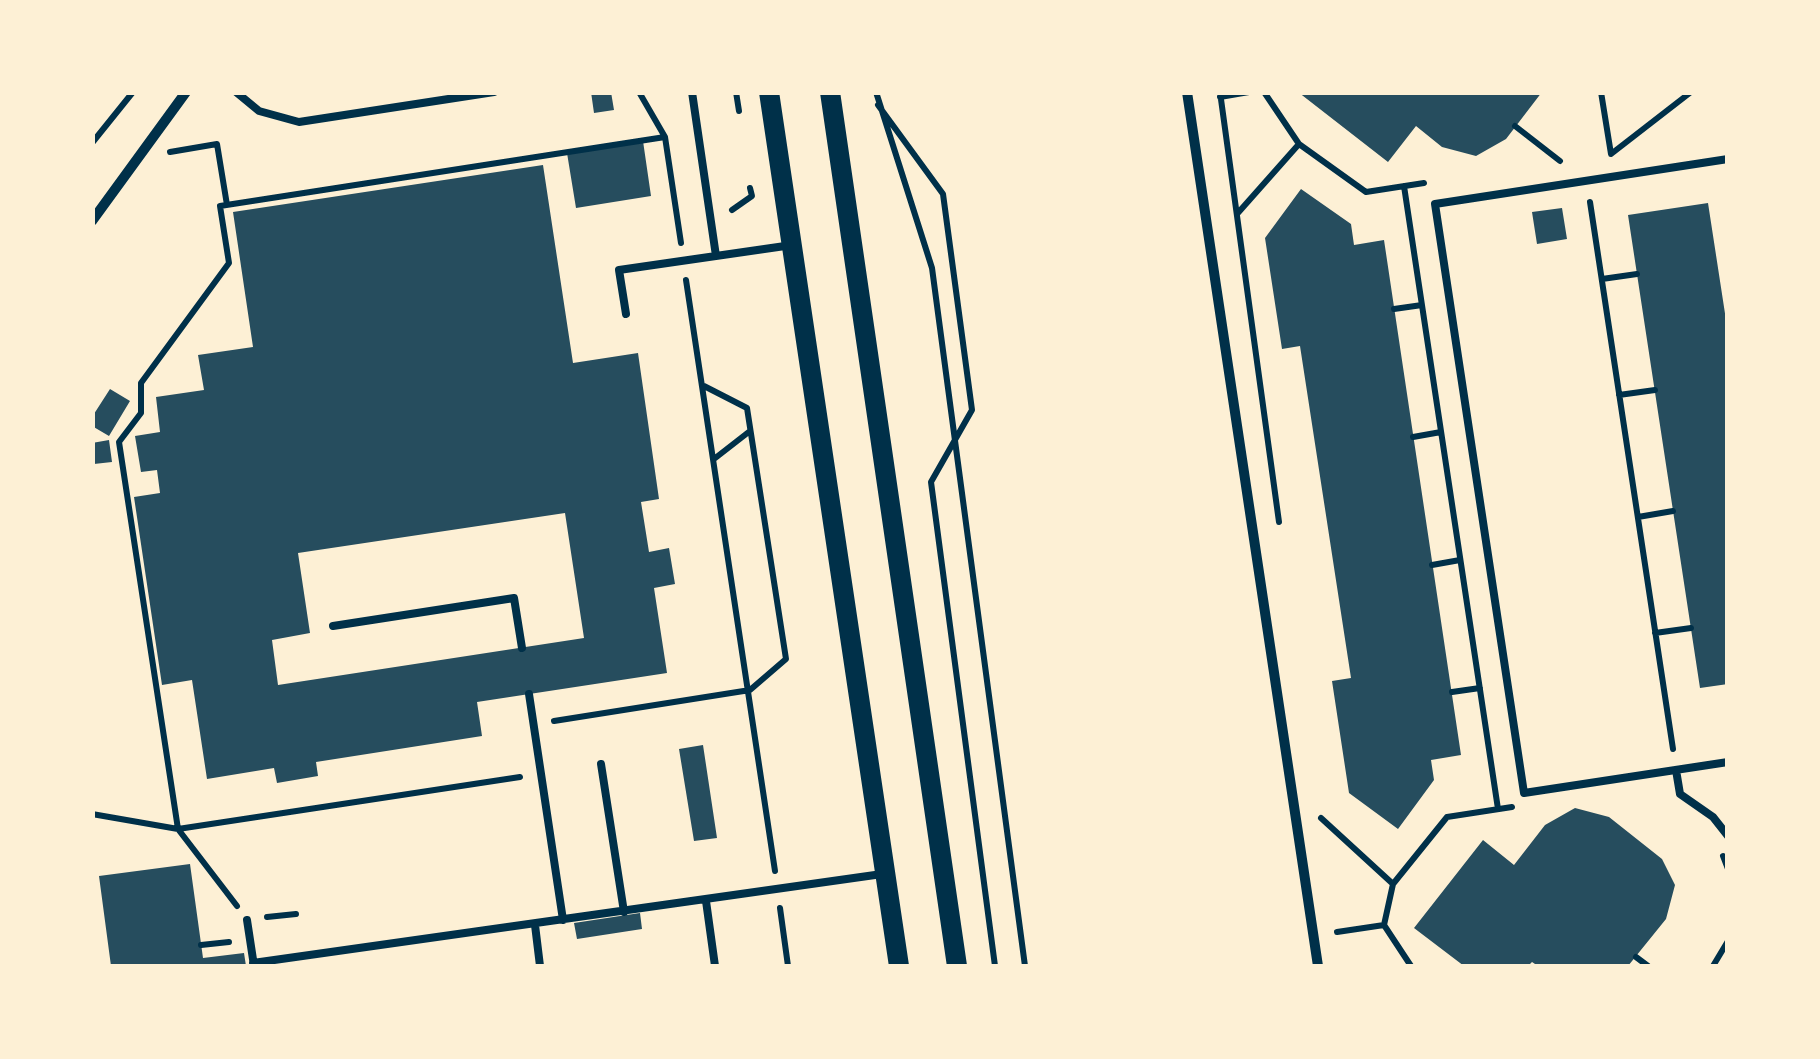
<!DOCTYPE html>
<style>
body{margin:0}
#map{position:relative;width:1820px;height:1059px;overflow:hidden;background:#fdf0d5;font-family:"Roboto Serif",serif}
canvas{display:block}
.frame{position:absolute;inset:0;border:95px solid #fdf0d5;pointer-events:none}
</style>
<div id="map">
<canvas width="1820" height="1059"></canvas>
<div class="frame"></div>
</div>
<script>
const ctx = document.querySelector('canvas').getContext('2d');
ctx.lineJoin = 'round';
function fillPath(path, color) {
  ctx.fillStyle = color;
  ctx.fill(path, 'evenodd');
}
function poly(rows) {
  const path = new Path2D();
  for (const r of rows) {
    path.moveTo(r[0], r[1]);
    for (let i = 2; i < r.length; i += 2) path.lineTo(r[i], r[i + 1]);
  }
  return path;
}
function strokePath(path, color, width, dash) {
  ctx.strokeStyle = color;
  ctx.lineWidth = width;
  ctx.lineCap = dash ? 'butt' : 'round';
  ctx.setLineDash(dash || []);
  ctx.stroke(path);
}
fillPath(poly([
 [591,92,611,92,614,110,594,113],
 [1298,92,1542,92,1506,139,1476,156,1442,147,1416,126,1388,162],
 [643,141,651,196,576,208,567,153],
 [543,165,573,363,638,353,659,499,641,502,649,552,669,548,675,584,654,588,667,673,477,702,482,736,316,762,318,776,277,783,274,768,207,779,192,680,162,685,134,497,160,493,157,470,141,472,135,436,160,432,156,397,204,390,198,355,253,347,233,212],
 [565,513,584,638,278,685,272,640,310,633,298,553],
 [1301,189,1351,224,1354,245,1384,240,1461,755,1431,760,1434,780,1398,829,1349,793,1332,681,1351,678,1300,346,1282,349,1265,238],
 [1708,203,1728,333,1728,684,1700,688,1628,215],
 [1562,208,1567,239,1537,244,1532,212],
 [110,389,130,401,109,436,92,426,92,417],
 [109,440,112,462,94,464,92,443],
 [703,745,717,838,694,841,679,749],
 [1575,808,1609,817,1662,859,1675,885,1666,919,1628,966,1538,966,1532,962,1528,966,1464,966,1414,928,1483,840,1514,865,1545,825],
 [190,864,203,958,244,953,246,966,111,966,99,876],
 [640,913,642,929,577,939,574,923]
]), '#264d5e');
strokePath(poly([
 [639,92,665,137,681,243],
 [736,92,739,111],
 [876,92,932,268,1025,966],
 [1220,92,1279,522],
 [1264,92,1299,144,1366,192,1424,183],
 [1601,92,1611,154,1691,92],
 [1220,97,1249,92],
 [878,105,943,194,972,410,931,482,995,966],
 [1515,126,1560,161],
 [92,143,133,92],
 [170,152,217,144,227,205],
 [1404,186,1498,809],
 [1590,202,1673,749],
 [732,210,752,196,750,188],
 [1237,214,1299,144],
 [1602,279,1637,274],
 [686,280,775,871],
 [1394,309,1422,305],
 [1619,395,1655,390],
 [1413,437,1441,432],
 [714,459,750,431],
 [1638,517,1673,511],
 [1432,565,1460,560],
 [1655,633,1691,628],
 [1452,692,1480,688],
 [554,721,750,690,786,659,747,408,704,386],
 [92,814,178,829,520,777],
 [1321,818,1393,884],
 [1723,856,1728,869],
 [237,906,178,829,119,442,141,413,141,383,229,263,220,206,665,137],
 [780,908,788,966],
 [267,917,296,914],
 [1337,932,1384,925],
 [201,945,229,942],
 [1636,957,1648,966],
 [1411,966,1384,925,1393,884,1447,817,1512,807],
 [1713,966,1728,941]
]), '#003049', 6);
strokePath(poly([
 [236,92,259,111,299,122,494,92],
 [692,92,716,256],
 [1728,159,1435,204,1524,793,1728,762],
 [626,314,619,270,792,245],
 [333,626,514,598,522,648],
 [529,694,563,920],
 [601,764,624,912],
 [1676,770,1680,794,1713,817,1728,836],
 [706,901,715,966],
 [247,920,254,966],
 [535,925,540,966],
 [253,963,882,874]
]), '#003049', 8);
strokePath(poly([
 [1187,92,1318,966],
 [92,221,186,92]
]), '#003049', 10);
strokePath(poly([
 [769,92,899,966],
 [830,92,957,966]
]), '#003049', 20);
</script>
